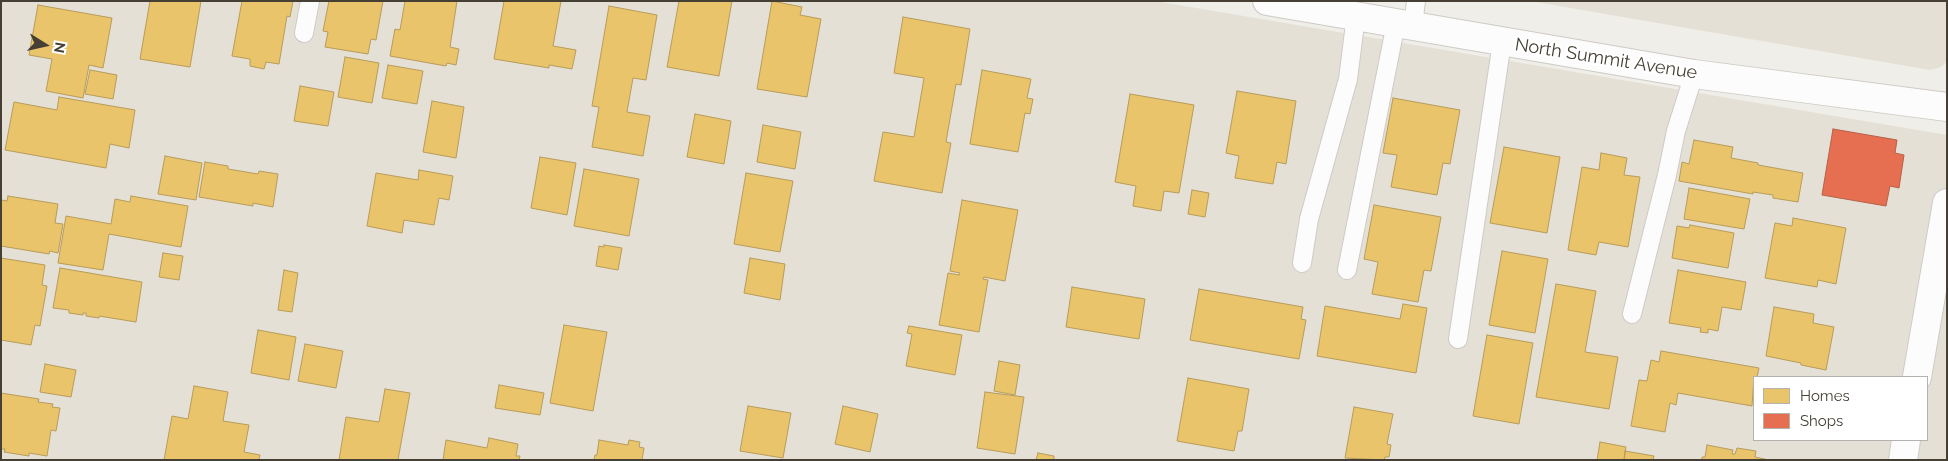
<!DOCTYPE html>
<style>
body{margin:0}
#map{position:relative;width:1948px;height:461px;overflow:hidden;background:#f0eee8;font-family:Raleway,sans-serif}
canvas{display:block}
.frame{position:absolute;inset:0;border:2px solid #453f34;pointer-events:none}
.legend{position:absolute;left:1753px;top:376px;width:175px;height:65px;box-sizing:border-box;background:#fff;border:1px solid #b5b2ae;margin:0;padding:6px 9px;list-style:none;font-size:15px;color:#453f34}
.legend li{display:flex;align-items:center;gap:10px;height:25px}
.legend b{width:25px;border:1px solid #b5b2ae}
.north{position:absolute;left:20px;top:20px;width:50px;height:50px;-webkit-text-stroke:4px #fff;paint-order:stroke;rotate:100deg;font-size:14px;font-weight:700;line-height:20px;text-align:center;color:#453f34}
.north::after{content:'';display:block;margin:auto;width:18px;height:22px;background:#453f34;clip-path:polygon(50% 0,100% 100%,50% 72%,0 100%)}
</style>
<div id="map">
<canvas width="1948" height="461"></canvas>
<div class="frame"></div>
<ul class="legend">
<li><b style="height:14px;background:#e9c46a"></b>Homes</li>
<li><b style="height:14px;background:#e76f51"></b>Shops</li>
</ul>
<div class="north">N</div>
</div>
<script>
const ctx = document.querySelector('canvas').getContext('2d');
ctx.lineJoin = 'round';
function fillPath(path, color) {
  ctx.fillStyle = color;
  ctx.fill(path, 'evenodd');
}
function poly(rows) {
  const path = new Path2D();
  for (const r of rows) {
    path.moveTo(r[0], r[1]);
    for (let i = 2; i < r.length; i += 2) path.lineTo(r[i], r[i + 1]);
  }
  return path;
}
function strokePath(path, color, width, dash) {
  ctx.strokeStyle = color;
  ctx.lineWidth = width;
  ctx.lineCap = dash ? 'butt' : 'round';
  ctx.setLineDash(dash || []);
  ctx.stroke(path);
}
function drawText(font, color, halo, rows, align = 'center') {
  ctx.font = font + ' Raleway,sans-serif';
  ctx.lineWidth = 5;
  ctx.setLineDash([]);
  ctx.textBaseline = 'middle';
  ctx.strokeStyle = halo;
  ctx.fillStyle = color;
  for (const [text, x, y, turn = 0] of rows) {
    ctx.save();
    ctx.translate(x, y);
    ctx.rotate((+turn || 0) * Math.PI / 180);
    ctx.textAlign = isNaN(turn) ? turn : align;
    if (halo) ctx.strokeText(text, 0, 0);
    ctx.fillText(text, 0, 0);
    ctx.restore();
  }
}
fillPath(poly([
 [1,1,1155,1,1947,135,1947,460,1,460],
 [1754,377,1927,377,1927,440,1754,440],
 [1530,1,1947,1,1947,61,1941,67,1930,70]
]), '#e4e0d5');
const homes = poly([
 [150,1,201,1,190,67,140,59,150,1],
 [242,1,293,1,290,17,287,16,279,64,266,62,264,69,250,66,250,59,232,56,242,1],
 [329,1,383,1,376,40,371,39,368,54,325,47,328,32,323,31,329,1],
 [405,1,457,1,450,47,459,49,456,65,447,63,446,66,390,56,395,29,400,30,405,1],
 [504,1,561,1,553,46,576,50,572,69,549,65,549,68,494,59,504,1],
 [679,1,732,1,719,76,667,67,679,1],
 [772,1,802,7,800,15,821,19,807,97,757,89,772,1],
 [38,5,112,18,103,68,89,65,83,98,46,91,52,59,29,55,38,5],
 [609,6,657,15,646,80,633,78,627,112,650,116,643,156,592,147,599,107,592,106,609,6],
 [903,17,970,29,961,85,956,84,946,142,951,143,942,193,874,181,883,132,914,137,924,78,894,73,903,17],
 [345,57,379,63,372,103,338,97,345,57],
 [388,65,423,71,417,104,382,98,388,65],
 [90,70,117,75,113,99,85,94,90,70],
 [982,70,1031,79,1027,98,1033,99,1030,114,1025,113,1018,152,970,144,982,70],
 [300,86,334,92,328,126,294,121,300,86],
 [1237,91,1296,101,1286,164,1277,162,1273,184,1235,178,1239,156,1226,153,1237,91],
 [1130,94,1194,105,1179,193,1164,191,1161,211,1133,206,1136,186,1115,182,1130,94],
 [59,97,135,110,129,148,110,144,106,168,5,150,14,102,57,110,59,97],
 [1393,98,1460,110,1450,164,1443,163,1437,195,1391,187,1397,155,1383,153,1393,98],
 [432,101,464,107,456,158,423,152,432,101],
 [695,114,731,121,724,164,687,157,695,114],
 [763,125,801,132,795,169,757,162,763,125],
 [1694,140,1733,147,1731,158,1758,163,1758,165,1803,173,1798,202,1773,198,1773,195,1753,192,1753,194,1679,181,1682,162,1689,164,1694,140],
 [1504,147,1560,157,1547,233,1490,223,1504,147],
 [1601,153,1627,158,1624,175,1640,177,1628,247,1599,242,1596,255,1568,250,1582,167,1599,170,1601,153],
 [165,156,202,163,196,200,158,194,165,156],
 [540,157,576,163,567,215,531,208,540,157],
 [205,162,228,166,228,169,258,174,259,171,278,174,273,207,253,203,253,206,199,197,205,162],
 [584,169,639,179,629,236,574,226,584,169],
 [419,170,453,176,449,200,439,198,434,225,404,220,402,233,367,226,376,173,418,180,419,170],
 [746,173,793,181,780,252,734,244,746,173],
 [1689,188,1750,199,1744,229,1684,219,1689,188],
 [1192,190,1209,193,1205,217,1188,214,1192,190],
 [8,196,58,204,55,223,63,224,58,253,50,251,49,254,1,246,1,200,7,201,8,196],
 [131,196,188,206,181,247,109,234,103,270,58,263,66,216,111,224,115,199,130,202,131,196],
 [962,200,1018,210,1005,281,984,277,983,279,988,280,979,332,939,325,948,273,959,275,960,273,950,271,962,200],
 [1374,205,1441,217,1431,271,1424,270,1418,302,1372,294,1378,262,1364,259,1374,205],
 [1793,218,1846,228,1836,284,1818,280,1817,287,1765,278,1775,223,1792,226,1793,218],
 [1690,225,1734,233,1728,268,1672,258,1677,226,1689,228,1690,225],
 [604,245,622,248,618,270,596,266,599,246,604,247,604,245],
 [1502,251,1548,259,1535,333,1489,325,1502,251],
 [163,253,183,256,179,280,159,277,163,253],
 [1,258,45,265,42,285,47,286,40,326,35,325,31,345,1,340,1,258],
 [750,258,785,264,780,300,744,293,750,258],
 [60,268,142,282,136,322,99,316,99,318,86,316,86,313,83,313,83,315,69,313,69,310,53,308,60,268],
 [284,270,298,273,292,312,278,310,284,270],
 [1678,270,1746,282,1741,310,1722,307,1718,331,1708,329,1708,333,1700,332,1701,328,1669,323,1678,270],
 [1556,284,1596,291,1585,352,1618,357,1609,409,1536,397,1556,284],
 [1072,287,1145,299,1139,339,1066,327,1072,287],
 [1199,289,1303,307,1301,319,1306,320,1299,359,1190,340,1199,289],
 [1403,304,1427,308,1416,373,1317,356,1325,306,1400,319,1403,304],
 [1774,307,1814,314,1813,323,1834,327,1826,370,1801,365,1801,363,1766,356,1774,307],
 [564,325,607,332,593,411,550,403,564,325],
 [909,326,962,335,955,375,906,366,912,334,907,333,909,326],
 [258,330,296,337,289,380,251,373,258,330],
 [1487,335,1533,343,1519,424,1473,416,1487,335],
 [305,344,343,351,336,388,298,381,305,344],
 [1661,351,1759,368,1757,377,1754,377,1752,406,1678,393,1676,405,1670,403,1665,432,1631,426,1639,380,1647,381,1651,360,1659,362,1661,351],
 [999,361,1020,365,1015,395,994,391,999,361],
 [45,364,76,370,71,397,40,392,45,364],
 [1188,378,1249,389,1242,431,1238,431,1234,451,1177,441,1188,378],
 [499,385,544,393,540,415,495,408,499,385],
 [194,386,228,392,223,421,249,425,244,452,260,455,259,460,164,460,172,416,188,419,194,386],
 [385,389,410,393,398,460,339,460,346,417,379,422,385,389],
 [985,392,1024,397,1015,454,977,448,985,392],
 [1,393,39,399,38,402,53,404,52,407,60,408,56,431,51,430,47,456,29,453,29,456,4,452,5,449,1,449,1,393],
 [748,406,791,413,783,458,740,451,748,406],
 [843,406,878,414,870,452,835,444,843,406],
 [1354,407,1393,414,1387,444,1391,445,1389,457,1385,457,1384,460,1345,458,1354,407],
 [489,438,518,444,516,456,520,456,519,460,443,460,446,440,487,448,489,438],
 [599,440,628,445,629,440,640,442,639,447,644,448,642,460,594,460,595,455,597,455,599,440],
 [1600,442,1626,447,1624,460,1597,460,1600,442],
 [1707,445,1733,450,1732,454,1735,454,1737,448,1756,451,1755,457,1769,460,1702,460,1702,457,1705,457,1707,445],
 [1625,451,1654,456,1653,460,1624,460,1625,451],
 [1038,453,1054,456,1054,460,1036,460,1038,453]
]);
fillPath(homes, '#e9c46a');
strokePath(homes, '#b89c5a', 1);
const shops = poly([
 [1833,129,1897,140,1895,153,1904,155,1899,188,1890,186,1886,206,1822,195,1833,129]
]);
fillPath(shops, '#e76f51');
strokePath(shops, '#b66148', 1);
const lane = poly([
 [1413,26,1416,1],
 [304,33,310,1],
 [1302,263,1309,219,1348,79,1356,16],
 [1347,270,1396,23],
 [1632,314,1667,175,1676,131,1694,74],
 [1458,339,1502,42]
]);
const street = poly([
 [1267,1,1694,74,1947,107],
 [1917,377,1947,203],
 [1903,460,1906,440]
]);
strokePath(lane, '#cecbc6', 20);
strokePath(street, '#cecbc6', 30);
strokePath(lane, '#fdfcfc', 18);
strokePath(street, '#fdfcfc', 28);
drawText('18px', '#453f34', '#fff', [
 ["North Summit Avenue",1606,59,9]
]);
</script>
